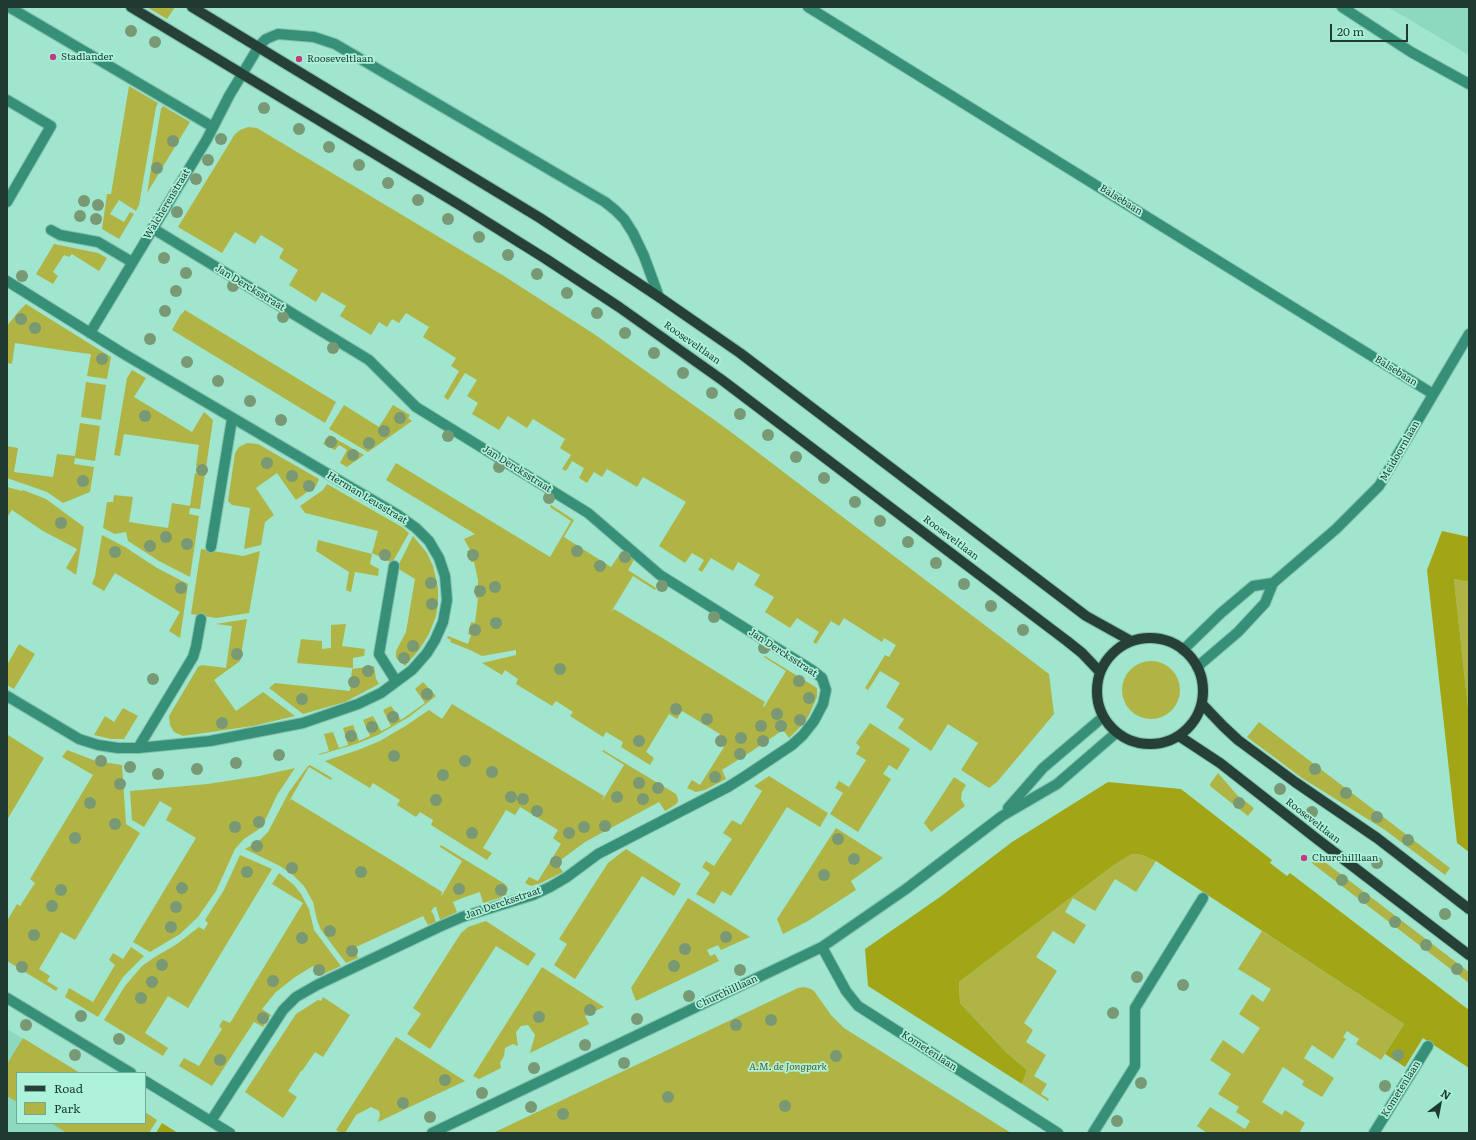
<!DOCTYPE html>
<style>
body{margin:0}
#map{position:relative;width:1476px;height:1140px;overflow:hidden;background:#a0e5ce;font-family:Literata,serif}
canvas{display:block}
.frame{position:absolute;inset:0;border:8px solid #1e3a31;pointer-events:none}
.legend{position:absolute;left:16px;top:1072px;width:130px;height:52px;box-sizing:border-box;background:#adf3db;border:1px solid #74a997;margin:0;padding:5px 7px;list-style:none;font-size:12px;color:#1e3a31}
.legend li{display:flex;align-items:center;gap:8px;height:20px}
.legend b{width:20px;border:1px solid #74a997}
.north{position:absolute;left:1420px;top:1084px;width:40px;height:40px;-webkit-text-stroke:3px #adf3db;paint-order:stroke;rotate:32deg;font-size:11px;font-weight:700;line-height:16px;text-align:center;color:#1e3a31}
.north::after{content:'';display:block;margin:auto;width:14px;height:18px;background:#1e3a31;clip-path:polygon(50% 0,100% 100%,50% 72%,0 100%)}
.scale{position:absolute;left:1330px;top:24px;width:78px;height:18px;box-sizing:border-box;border:2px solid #1e3a31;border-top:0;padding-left:5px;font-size:12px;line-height:14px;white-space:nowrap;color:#1e3a31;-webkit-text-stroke:3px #adf3db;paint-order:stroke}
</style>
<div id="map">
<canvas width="1476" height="1140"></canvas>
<div class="frame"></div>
<ul class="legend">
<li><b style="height:5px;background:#264037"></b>Road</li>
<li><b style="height:11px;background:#b0b445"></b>Park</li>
</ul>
<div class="north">N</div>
<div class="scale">20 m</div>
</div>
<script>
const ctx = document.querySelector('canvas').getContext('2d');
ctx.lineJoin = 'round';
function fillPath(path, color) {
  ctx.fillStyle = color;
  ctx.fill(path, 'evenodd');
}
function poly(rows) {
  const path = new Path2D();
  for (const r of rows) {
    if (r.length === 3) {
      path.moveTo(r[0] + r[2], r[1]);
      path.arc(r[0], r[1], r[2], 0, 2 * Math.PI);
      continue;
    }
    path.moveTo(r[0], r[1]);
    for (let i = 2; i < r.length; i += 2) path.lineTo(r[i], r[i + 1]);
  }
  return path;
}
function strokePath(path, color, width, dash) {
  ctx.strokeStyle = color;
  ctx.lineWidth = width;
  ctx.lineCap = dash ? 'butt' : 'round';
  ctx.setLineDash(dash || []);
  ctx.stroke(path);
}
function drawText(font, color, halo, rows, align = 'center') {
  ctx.font = font + ' Literata,serif';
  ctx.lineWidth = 3.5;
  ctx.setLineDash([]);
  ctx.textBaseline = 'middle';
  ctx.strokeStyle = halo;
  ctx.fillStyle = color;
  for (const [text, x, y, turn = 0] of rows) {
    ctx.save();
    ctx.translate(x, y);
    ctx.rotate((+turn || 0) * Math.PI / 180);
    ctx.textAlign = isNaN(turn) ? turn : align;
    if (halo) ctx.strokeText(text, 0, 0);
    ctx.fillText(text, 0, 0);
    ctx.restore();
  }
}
fillPath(poly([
 [1388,7,1469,7,1469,55],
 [7,1029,80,1073,17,1073,17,1123,145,1123,157,1120,149,1133,7,1133]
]), '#8cd9c0');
fillPath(poly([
 [147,7,175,7,167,19],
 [129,86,158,103,156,107,139,205,136,211,119,200,110,214,124,222,130,212,134,214,119,239,102,229,107,194,111,194],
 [163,106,190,122,147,193,161,109],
 [248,127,257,128,504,276,594,334,727,429,1049,674,1054,714,997,782,989,788,961,770,978,743,948,724,931,751,898,728,904,719,886,707,900,683,880,671,868,690,865,688,885,655,889,657,896,645,884,638,882,642,844,618,839,626,831,621,816,644,813,642,819,632,797,618,790,628,765,612,774,597,754,585,760,575,738,562,733,571,711,558,702,572,698,570,704,560,692,553,685,563,659,546,686,502,643,477,637,487,607,469,602,477,594,472,587,483,579,478,584,468,572,461,566,471,562,469,571,455,560,448,565,439,533,419,527,428,508,416,499,430,472,414,478,403,467,396,477,380,465,373,448,400,444,397,459,371,451,366,456,358,423,337,429,327,406,313,399,323,392,319,387,327,379,322,371,335,340,316,346,306,322,292,316,302,289,285,298,270,279,258,284,249,261,235,255,244,235,232,222,253,178,227,235,134,240,130],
 [54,244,98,253,107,258,99,271,72,254,69,257,64,255,53,272,58,276,53,284,36,274],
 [26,304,111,357,107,379,87,376,91,354,67,351,15,343,12,364,7,363,7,326,18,312],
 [185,310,336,402,325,423,172,330,181,314,182,314],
 [132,370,146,378,134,397,192,432,204,412,213,420,206,468,196,466,199,445,124,434,120,456,114,455,127,378],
 [86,382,106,385,101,420,81,417],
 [344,405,379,427,393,405,410,415,408,418,412,421,368,452,329,429],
 [80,423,100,426,95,461,75,458,74,464,94,467,90,492,63,503,47,492,7,478,7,446,18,448,14,472,53,477,57,454,75,456],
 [329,435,364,455,347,467,340,463,347,450,339,445,335,450,323,444],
 [247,443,258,444,319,479,316,486,296,500,277,473,256,488,274,515,265,522,261,545,244,549,250,508,232,505,228,501,235,453,239,447],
 [396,463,550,557,571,521,550,507,551,505,574,520,564,537,611,567,622,551,635,558,628,570,656,588,655,590,633,576,611,612,614,609,664,639,765,702,763,706,764,707,786,671,764,657,765,656,817,688,817,697,808,717,803,724,789,738,783,730,749,753,722,770,726,779,705,790,696,792,687,788,692,780,700,785,724,747,715,742,720,734,682,711,677,719,669,714,646,752,654,758,650,765,621,747,623,742,606,732,603,737,570,716,573,712,556,701,552,706,516,684,518,679,505,670,502,675,482,663,516,655,516,650,482,656,470,650,450,642,451,640,447,638,448,636,468,644,471,635,468,634,471,622,475,623,478,598,476,598,475,586,478,585,478,580,474,562,471,562,467,551,470,550,464,539,475,534,386,480],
 [195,473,205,474,200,509,190,508,189,514,199,516,190,577,159,561,128,541,126,532,115,534,103,528,107,502,113,502,114,495,133,497,129,522,168,528,172,503,190,506],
 [327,484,402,527,409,533,392,563,372,553,378,531,305,513,300,506,323,490],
 [7,487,22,491,23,490,46,499,84,527,76,575,66,568,77,549,43,531,12,510,7,517],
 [102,535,125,547,157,568,188,584,180,638,169,631,180,612,115,573,104,591,92,584,95,576],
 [413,536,427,553,433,566,438,588,438,602,436,616,429,634,419,650,405,666,396,658,396,651,406,632,415,579,397,568],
 [318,540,372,554,370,564,379,569,378,576,355,572,351,592,346,590,349,572,316,551],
 [201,549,243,556,260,551,249,613,216,618,191,614],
 [1454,579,1469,582,1469,717],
 [247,619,240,661,214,680,236,711,263,692,295,716,253,726,183,736,174,732,170,725,169,716,198,667,202,665,226,668,232,626,216,624],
 [346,624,342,646,365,649,364,656,353,658,353,668,297,663,301,639,322,641,322,649,331,648,331,625],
 [19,644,35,654,14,689,7,685,7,665],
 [1151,690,29],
 [374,666,376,679,379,684,345,702,303,714,269,688,275,683,350,691,352,669],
 [423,682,436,696,409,717,378,735,356,744,319,755,319,754,329,751,324,734,333,732,339,748,348,745,343,728,353,725,359,741,370,736,363,720,373,716,381,731,391,726,383,710,391,706,401,720,425,703,415,689],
 [452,704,604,796,602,801,624,765,602,751,603,750,676,794,678,799,678,802,675,805,665,811,659,802,585,842,558,862,559,864,558,865,563,872,541,883,531,886,525,883,529,877,538,881,561,844,553,838,558,830,520,807,515,815,506,810,483,848,492,853,487,860,431,825,433,820,420,812,416,817,397,805,400,800,373,783,370,788,325,761,358,750,380,741,407,725,429,710,442,719],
 [123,708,138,716,124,739,111,739,94,735,105,716,114,722],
 [1259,722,1450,868,1445,875,1385,830,1302,778,1247,737],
 [870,723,910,749,897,770,889,765,883,774,891,779,858,832,830,814,843,793,835,788,839,781,849,787,866,760,856,754,860,747,856,743],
 [8,735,44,758,7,820,7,737],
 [67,750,96,761,122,765,126,824,140,833,75,940,61,932,39,969,50,976,47,981,58,988,56,991,7,961,7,921,17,904,20,906,35,883,30,879,93,775,62,757],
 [310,765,332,778,331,780,309,767,288,803,291,799,391,860,442,892,441,897,462,861,440,847,441,845,505,884,508,888,506,895,503,897,483,903,480,892,465,897,453,902,457,912,440,920,436,907,434,907,431,912,433,913,436,922,428,925,423,916,354,948,358,958,346,963,321,930,317,920,313,902,304,886,293,875,280,866,245,849,260,840,268,832,289,792,308,766],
 [295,768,277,795,262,827,244,839,235,849,216,891,198,917,180,934,150,952,133,942,196,838,166,820,172,808,160,801,144,827,132,820,130,791,208,784,259,776],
 [1218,773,1237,795,1254,808,1248,816,1210,786,1210,784],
 [769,776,828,813,820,827,787,807,731,896,722,891,714,904,696,894,710,873,702,867,706,861,714,866,732,839,723,833,732,820,741,825,762,791,754,786],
 [954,777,966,785,962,792,961,799,965,806,931,832,924,823],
 [836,828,883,858,851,881,856,890,808,921,783,934,777,919],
 [626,849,681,884,674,896,642,876,575,979,554,965,567,944,559,939,608,863],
 [1132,854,1142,855,1156,861,1136,892,1115,879,1095,911,1073,898,1065,912,1086,925,1074,944,1053,931,1036,957,1057,971,1024,1023,1033,1030,1026,1042,1046,1055,1034,1076,1047,1084,1041,1094,1049,1099,1048,1101,1022,1084,1027,1070,1006,1052,960,1003,959,982,1114,865],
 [240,855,272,869,188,1008,168,996,145,1033,168,1048,163,1056,104,1020,125,986,142,966,155,957,177,944,199,927,204,930,208,923,205,920,224,890],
 [1317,856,1469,972,1469,983,1313,864,1312,863],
 [279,873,294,885,301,894,309,909,314,930,341,966,319,976,313,966,295,977,276,992,262,1009,271,1015,263,1027,254,1022,212,1086,179,1066,184,1058,199,1066,222,1029,219,1026,223,1020,230,1023,303,903,272,884],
 [688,898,750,937,721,950,718,945,707,950,710,956,715,954,719,961,636,1001,631,988],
 [486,921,536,954,528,966,496,946,430,1049,407,1034,421,1014,413,1008,461,933,468,927],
 [1262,931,1404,1024,1381,1060,1356,1044,1359,1039,1347,1031,1343,1037,1346,1039,1333,1059,1312,1045,1304,1058,1334,1078,1322,1097,1302,1085,1304,1081,1283,1067,1262,1102,1282,1115,1285,1110,1305,1123,1299,1133,1207,1133,1197,1126,1210,1107,1245,1129,1250,1121,1236,1112,1239,1107,1218,1094,1231,1074,1210,1060,1223,1040,1243,1054,1260,1028,1239,1014,1252,994,1263,1002,1271,989,1238,969],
 [131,947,144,956,123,977,98,1017,65,997,69,988,93,1002,115,965,109,960,113,953,123,959],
 [542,967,604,1007,585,1016,589,1024,530,1053,535,1035,528,1025,521,1026,516,1032,518,1046,513,1044,505,1048,504,1056,500,1063,501,1068,479,1079,473,1076],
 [804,987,811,989,814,991,831,1015,844,1028,1011,1133,493,1133,798,988],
 [323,997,350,1015,323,1057,315,1052,302,1071,301,1071,288,1091,297,1097,283,1118,245,1092,296,1014,318,1000,321,1001],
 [396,1037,465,1081,378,1122,380,1115,379,1111,371,1107,356,1115,345,1133,341,1133,336,1130],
 [23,1038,80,1073,17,1073,17,1102,7,1096,7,1064],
 [145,1112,157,1120,149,1133,67,1133,51,1123,145,1123]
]), '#b0b445');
fillPath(poly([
 [1442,531,1469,537,1469,582,1454,579,1469,717,1469,852,1457,843,1427,570],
 [1108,782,1181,789,1272,860,1270,863,1287,876,1290,873,1469,1010,1469,1068,1423,1038,1405,1067,1385,1054,1404,1024,1174,873,1156,861,1142,855,1132,854,1114,865,959,982,960,1003,1006,1052,1027,1070,1022,1084,868,986,865,949,940,897,1012,842],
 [162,1123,178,1133,156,1133]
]), '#a2a616');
const minor = poly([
 [9,7,213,127],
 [808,7,1433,394],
 [1342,7,1411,52,1469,84],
 [7,100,51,126,7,202],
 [152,228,369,360,416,407,588,513,660,575,812,670,822,678,826,690,823,704,814,721,803,735,792,745,747,775,728,787,598,854,567,877,550,887,533,895,462,917,439,927,317,985,296,997,283,1010,211,1121],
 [51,230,60,235,98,242,132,262],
 [7,281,124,354,398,515,416,528,429,541,439,558,445,576,447,600,443,622,435,640,427,653,412,670,381,693,358,704,303,723,210,741,138,748,118,748,98,745,79,739,7,696],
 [90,333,207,139,229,96,259,46,266,39,278,34,314,37,335,44,605,202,615,210,624,219,633,233,644,256,659,297],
 [211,547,232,419],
 [394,566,379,654,396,681],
 [1183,650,1221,613,1253,586,1273,583],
 [1197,667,1238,632,1265,603,1273,583,1336,529,1379,486,1469,334],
 [138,748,193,657,196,647,201,619],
 [1008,808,1043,768,1103,717],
 [822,947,846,991,858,1006,1058,1133],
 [7,998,131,1073],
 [145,1081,230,1133],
 [432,1133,822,947,906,889,1002,816,1057,784,1116,733],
 [1093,1133,1135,1066,1135,1008,1203,898],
 [1374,1133,1428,1046]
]);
const major = poly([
 [131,7,458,204,546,259,619,307,722,380,1067,641,1082,653,1100,672],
 [192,7,540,218,659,297,740,353,1086,616,1131,641],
 [1150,691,53],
 [1202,704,1223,726,1238,740,1295,782,1377,838,1469,909],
 [1179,736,1220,763,1317,839,1469,955]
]);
strokePath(minor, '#83bfab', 12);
strokePath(major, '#83bfab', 12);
strokePath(minor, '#369077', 10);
strokePath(major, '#264037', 10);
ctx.fillStyle = '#789973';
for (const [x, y] of [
 [131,31],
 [155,42],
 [264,108],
 [299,129],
 [221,139],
 [173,141],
 [329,147],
 [208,160],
 [359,165],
 [157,168],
 [196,179],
 [388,183],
 [418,200],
 [84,201],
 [98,205],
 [177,212],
 [80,216],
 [96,219],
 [448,219],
 [479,237],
 [508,255],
 [164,258],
 [186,273],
 [537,274],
 [22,276],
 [233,286],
 [176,291],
 [567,293],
 [165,311],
 [597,313],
 [283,317],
 [21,319],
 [35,328],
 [625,333],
 [150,339],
 [333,348],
 [654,353],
 [102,359],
 [187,362],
 [683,373],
 [218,381],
 [712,393],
 [250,401],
 [740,414],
 [145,416],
 [400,418],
 [281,420],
 [384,431],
 [768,435],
 [448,436],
 [331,442],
 [369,443],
 [353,455],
 [796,457],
 [267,463],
 [499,467],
 [202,470],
 [292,476],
 [824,478],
 [83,481],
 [309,486],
 [549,498],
 [855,502],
 [880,521],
 [61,523],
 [166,537],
 [908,542],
 [187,544],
 [150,546],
 [577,551],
 [115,552],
 [385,555],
 [473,555],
 [625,557],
 [936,563],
 [600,566],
 [431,583],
 [964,584],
 [662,586],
 [495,587],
 [181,588],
 [480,591],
 [432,604],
 [991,606],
 [714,617],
 [496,623],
 [475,630],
 [1023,630],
 [413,646],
 [764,648],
 [237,654],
 [404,658],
 [560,669],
 [368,671],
 [153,679],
 [799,681],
 [354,682],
 [427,694],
 [809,698],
 [302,699],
 [676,709],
 [777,714],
 [393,717],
 [707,719],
 [800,720],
 [222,723],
 [761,726],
 [781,726],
 [372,727],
 [351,736],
 [741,738],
 [639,741],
 [721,741],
 [763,741],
 [740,754],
 [279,755],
 [394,756],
 [101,761],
 [465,761],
 [236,763],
 [130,767],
 [197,769],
 [1315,769],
 [492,772],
 [158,774],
 [443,775],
 [715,777],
 [639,783],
 [120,784],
 [658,788],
 [1280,789],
 [1346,793],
 [511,797],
 [617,797],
 [523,799],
 [643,799],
 [436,800],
 [90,803],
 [1239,803],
 [537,811],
 [1312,812],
 [1377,817],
 [259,822],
 [115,824],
 [605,826],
 [235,827],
 [584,827],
 [472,833],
 [569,833],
 [75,838],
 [838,839],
 [1408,840],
 [257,846],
 [854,859],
 [556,862],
 [1377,863],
 [292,868],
 [247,872],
 [361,872],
 [824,875],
 [1342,880],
 [182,888],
 [459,889],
 [61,890],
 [501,890],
 [1364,898],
 [52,906],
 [176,907],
 [1445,914],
 [1395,922],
 [171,927],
 [330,931],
 [34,935],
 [726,937],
 [302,938],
 [1426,945],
 [685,949],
 [352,951],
 [162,965],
 [674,966],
 [22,967],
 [1457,969],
 [319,970],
 [740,970],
 [1137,977],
 [273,981],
 [152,982],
 [1183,985],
 [689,996],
 [141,998],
 [590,1010],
 [1113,1013],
 [81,1016],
 [539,1017],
 [263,1018],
 [637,1019],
 [771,1020],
 [26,1025],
 [736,1025],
 [119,1039],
 [585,1045],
 [75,1055],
 [1398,1055],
 [836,1056],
 [220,1060],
 [624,1063],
 [534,1068],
 [445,1080],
 [1141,1083],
 [1385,1086],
 [482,1093],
 [668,1097],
 [403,1103],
 [785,1106],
 [531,1107],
 [563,1114],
 [430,1117],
 [1117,1121]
]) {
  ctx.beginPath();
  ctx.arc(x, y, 6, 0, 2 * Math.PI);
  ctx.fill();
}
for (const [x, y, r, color] of [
 [53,57,4,"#c03d83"],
 [299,59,4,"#c03d83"],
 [1304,858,4,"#c03d83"]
]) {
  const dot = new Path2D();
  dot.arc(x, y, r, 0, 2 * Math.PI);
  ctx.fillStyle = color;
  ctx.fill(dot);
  strokePath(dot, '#adf3db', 1.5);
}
drawText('10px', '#1e3a31', '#adf3db', [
 ["Stadlander",61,57],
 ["Rooseveltlaan",307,59],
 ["Churchilllaan",1312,858]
], 'left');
drawText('10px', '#1e3a31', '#adf3db', [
 ["Balsebaan",1121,200,32],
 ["Walcherenstraat",167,204,-59],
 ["Jan Dercksstraat",250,288,31],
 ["Rooseveltlaan",692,343,35],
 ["Balsebaan",1396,371,32],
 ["Meidoornlaan",1400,451,-60],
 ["Jan Dercksstraat",517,469,32],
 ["Herman Leusstraat",367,498,31],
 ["Rooseveltlaan",951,538,37],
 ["Jan Dercksstraat",783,653,33],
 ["Rooseveltlaan",1313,821,38],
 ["Jan Dercksstraat",503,903,-19],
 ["Churchilllaan",727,992,-25],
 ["Kometenlaan",929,1051,33],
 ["Kometenlaan",1401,1089,-58]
]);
drawText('italic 10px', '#585a28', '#adf3db', [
 ["A.M. de Jongpark",788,1067]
]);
</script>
